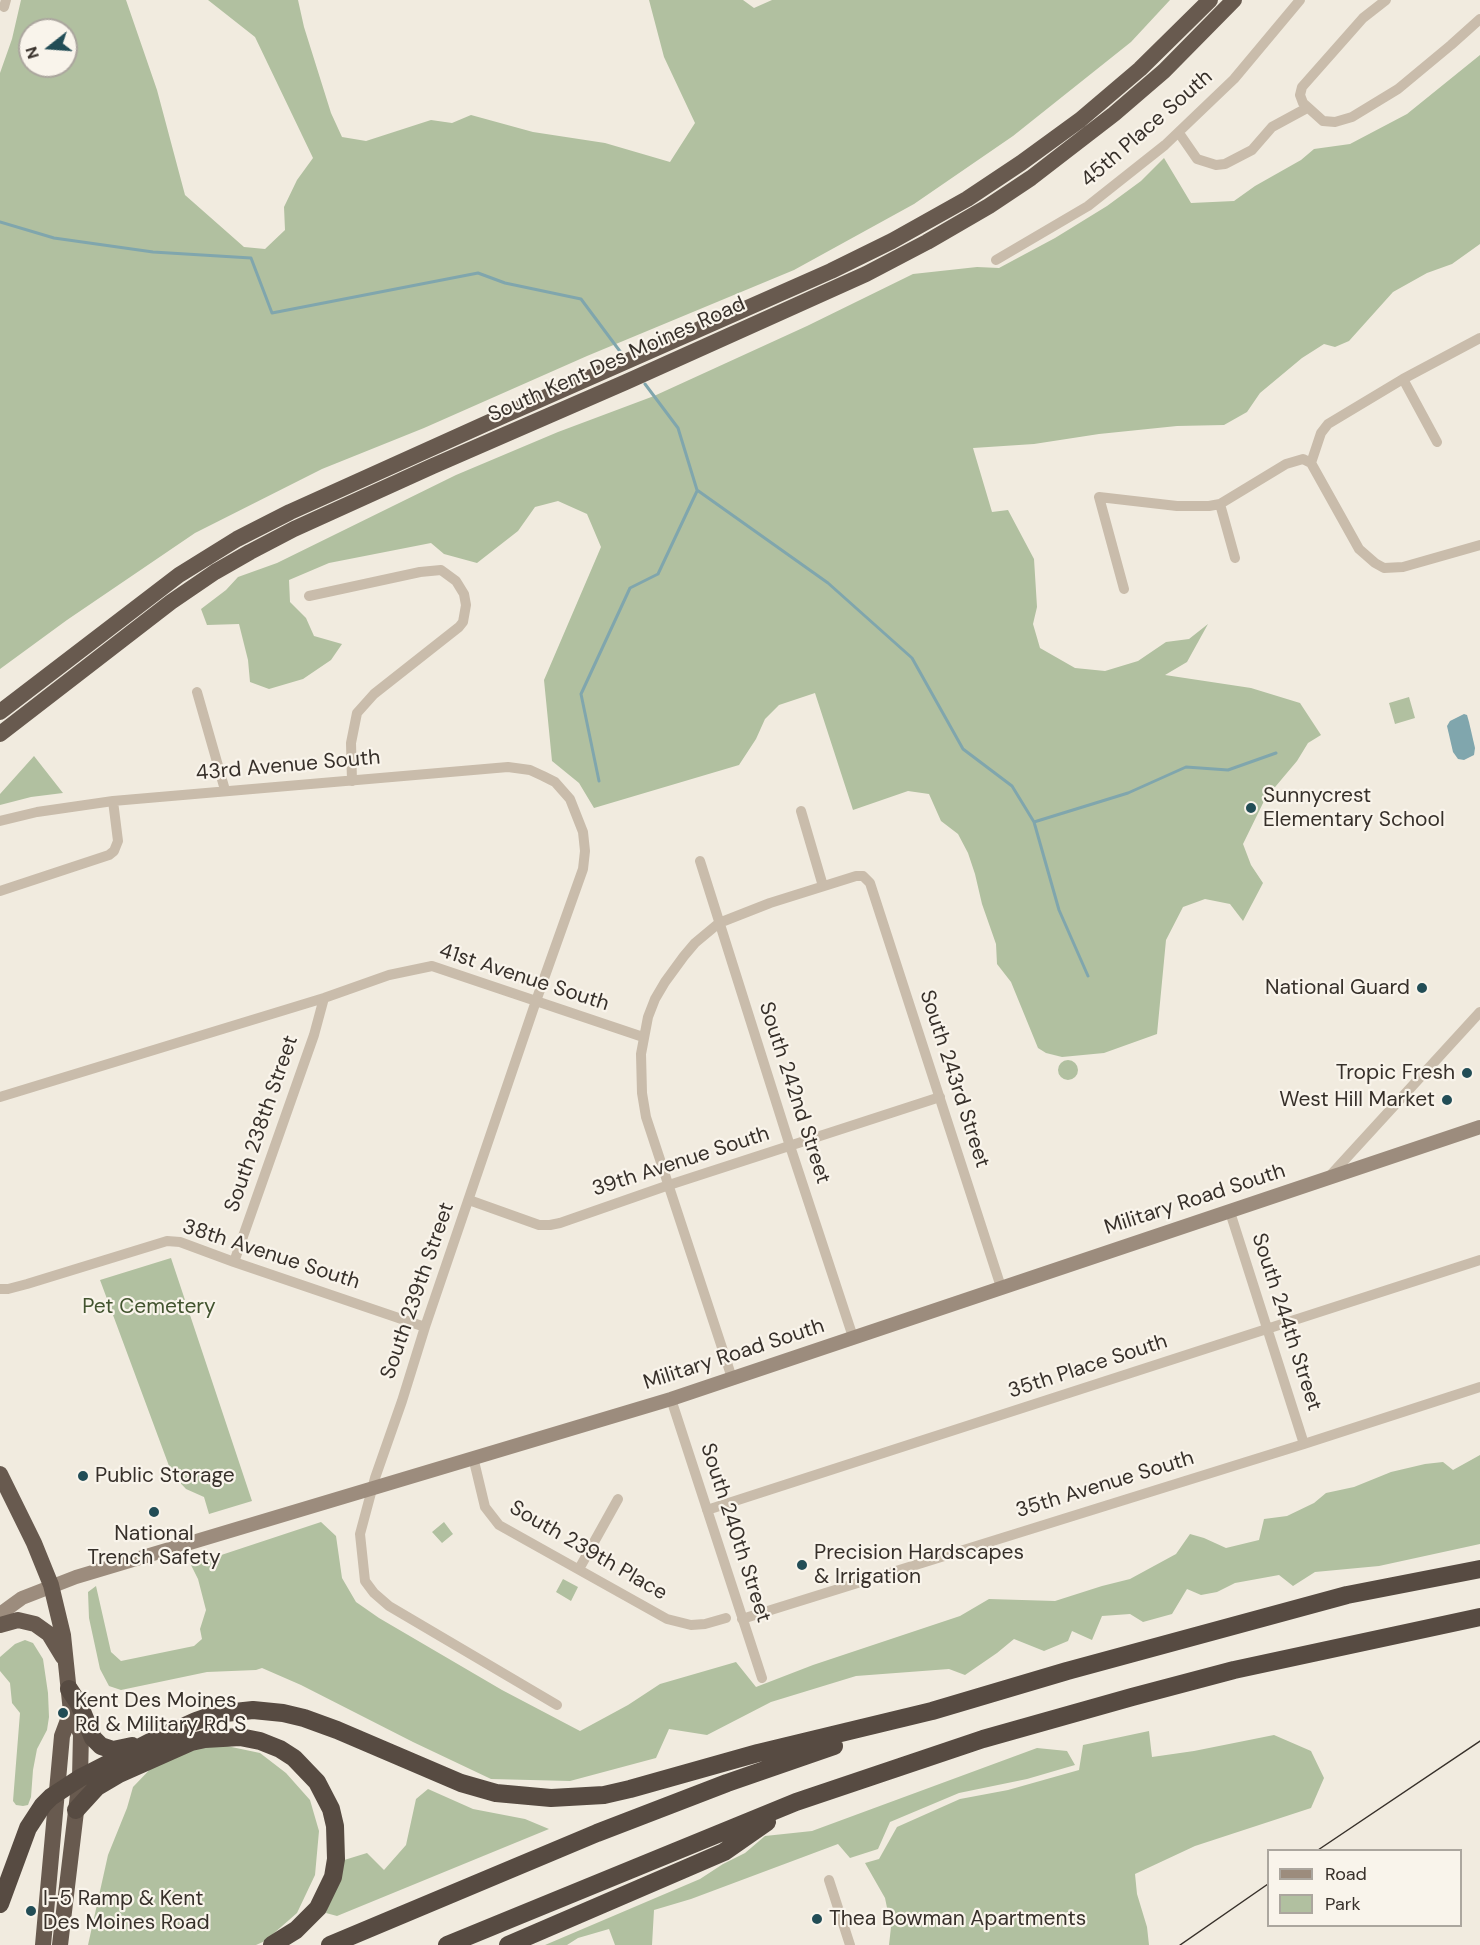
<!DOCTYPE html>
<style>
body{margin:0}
#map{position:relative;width:1480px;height:1945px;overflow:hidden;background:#f1ebdf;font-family:"DM Sans",sans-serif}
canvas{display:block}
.legend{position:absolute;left:1267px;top:1849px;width:195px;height:78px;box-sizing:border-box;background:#f9f4eb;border:2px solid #aba69e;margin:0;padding:8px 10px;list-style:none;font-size:18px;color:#37302a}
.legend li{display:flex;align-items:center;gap:12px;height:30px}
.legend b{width:30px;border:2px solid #aba69e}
.north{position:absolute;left:18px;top:18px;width:60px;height:60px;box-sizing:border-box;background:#f9f4eb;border:2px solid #aba69e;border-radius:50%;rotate:253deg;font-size:16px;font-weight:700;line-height:24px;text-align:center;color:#37302a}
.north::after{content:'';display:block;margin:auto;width:21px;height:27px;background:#224d56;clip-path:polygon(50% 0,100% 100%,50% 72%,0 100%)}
</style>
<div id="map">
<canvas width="1480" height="1945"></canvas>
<ul class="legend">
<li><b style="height:8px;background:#9c8c7d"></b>Road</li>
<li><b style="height:16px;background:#b1c0a0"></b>Park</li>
</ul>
<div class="north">N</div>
</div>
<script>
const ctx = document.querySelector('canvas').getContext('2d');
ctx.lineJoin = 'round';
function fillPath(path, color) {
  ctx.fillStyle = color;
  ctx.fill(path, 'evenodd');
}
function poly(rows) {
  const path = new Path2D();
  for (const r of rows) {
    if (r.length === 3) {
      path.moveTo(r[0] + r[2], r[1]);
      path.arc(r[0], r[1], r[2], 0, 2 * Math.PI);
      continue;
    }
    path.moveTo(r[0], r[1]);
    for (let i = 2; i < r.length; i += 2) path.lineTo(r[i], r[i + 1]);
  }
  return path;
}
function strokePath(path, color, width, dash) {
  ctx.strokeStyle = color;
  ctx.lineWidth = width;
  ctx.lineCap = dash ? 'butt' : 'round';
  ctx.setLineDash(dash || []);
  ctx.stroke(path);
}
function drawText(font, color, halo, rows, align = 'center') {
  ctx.font = font + ' "DM Sans",sans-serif';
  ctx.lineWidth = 4.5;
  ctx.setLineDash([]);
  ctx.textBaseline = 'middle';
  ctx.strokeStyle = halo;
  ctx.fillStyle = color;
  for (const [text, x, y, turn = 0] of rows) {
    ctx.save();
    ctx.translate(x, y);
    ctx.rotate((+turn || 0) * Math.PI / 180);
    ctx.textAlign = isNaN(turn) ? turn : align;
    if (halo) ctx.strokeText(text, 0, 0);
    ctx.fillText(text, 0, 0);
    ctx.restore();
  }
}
fillPath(poly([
 [21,0,126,0,157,90,185,195,244,247,265,249,285,230,284,207,297,180,313,158,255,37,208,0,298,0,304,27,331,113,342,137,366,141,431,120,452,123,471,115,533,132,605,143,670,162,695,123,664,57,649,0,743,0,754,8,772,0,1170,0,1131,42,1013,136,914,204,794,270,587,356,424,428,322,469,195,533,67,620,0,669,0,73,12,39],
 [30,30,66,30,66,66,30,66],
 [1480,55,1480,244,1452,264,1427,273,1393,292,1349,341,1335,347,1324,344,1302,358,1260,393,1247,412,1224,425,1177,426,1099,434,1034,444,973,448,992,512,1008,510,1034,559,1037,607,1033,624,1040,648,1075,668,1105,671,1138,661,1166,642,1189,639,1208,624,1187,662,1165,675,1251,688,1300,703,1321,735,1308,743,1297,761,1265,799,1243,844,1251,865,1263,883,1243,921,1230,904,1205,899,1183,907,1166,940,1157,1034,1104,1053,1062,1057,1046,1053,1038,1048,1011,982,997,964,996,944,982,904,975,874,968,853,958,834,941,821,929,794,908,791,853,810,815,693,779,705,765,719,756,739,739,765,594,808,579,783,552,761,544,680,601,547,587,514,558,501,535,507,518,531,477,563,444,554,431,543,329,563,289,580,290,602,306,618,314,636,342,644,331,660,303,679,269,689,250,682,248,660,239,624,207,625,201,609,226,590,238,577,277,563,456,475,558,432,654,396,807,326,913,274,977,267,999,268,1055,238,1107,206,1141,181,1164,158,1191,203,1234,201,1255,186,1301,160,1314,149,1350,144,1407,114],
 [1409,697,1415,718,1395,724,1389,703],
 [34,756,63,793,31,797,0,805,0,794],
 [1068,1070,10],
 [171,1258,252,1501,209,1514,204,1497,186,1489,172,1474,100,1280],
 [1480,1455,1480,1544,1379,1566,1315,1572,1293,1586,1279,1575,1235,1583,1217,1592,1201,1595,1187,1589,1172,1614,1143,1622,1130,1614,1102,1616,1092,1640,1072,1631,1068,1641,1044,1651,1014,1639,997,1653,965,1675,949,1669,856,1676,771,1702,707,1735,669,1729,656,1758,570,1781,491,1779,413,1742,301,1685,262,1668,256,1670,207,1672,121,1690,109,1686,100,1669,89,1618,88,1592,96,1586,111,1652,121,1661,194,1646,202,1639,200,1629,206,1610,198,1579,191,1565,321,1522,336,1536,342,1578,356,1602,379,1618,502,1690,580,1731,628,1705,660,1684,736,1662,756,1687,813,1665,960,1616,989,1599,1055,1601,1102,1586,1130,1579,1176,1554,1190,1534,1204,1538,1226,1548,1259,1540,1264,1519,1287,1516,1314,1503,1326,1493,1354,1487,1391,1472,1425,1464,1443,1462,1453,1470],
 [444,1522,453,1534,442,1543,432,1532],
 [563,1579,578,1587,571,1601,556,1592],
 [25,1640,33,1643,43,1659,48,1693,49,1717,47,1730,37,1749,33,1770,31,1797,28,1805,23,1806,16,1805,13,1801,20,1713,12,1703,10,1683,0,1671,0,1657,15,1644],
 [1149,1731,1152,1757,1194,1751,1274,1735,1311,1751,1324,1778,1311,1808,1195,1846,1135,1874,1137,1894,1147,1927,1149,1945,889,1945,891,1927,885,1898,865,1863,879,1859,897,1827,960,1799,1008,1790,1079,1770,1083,1745],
 [222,1745,260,1753,286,1773,310,1800,319,1831,315,1875,297,1913,265,1941,256,1945,88,1945,108,1855,127,1808,133,1787,158,1761,188,1748],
 [1037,1748,1067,1751,1075,1765,1027,1779,959,1793,890,1822,878,1849,850,1858,838,1844,691,1899,654,1910,652,1945,615,1945,609,1929,578,1938,567,1945,545,1945,700,1879,723,1864,745,1853,765,1836,812,1831],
 [428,1789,473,1809,525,1819,549,1829,337,1916,326,1913,341,1861,367,1853,384,1870,406,1845,416,1799]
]), '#b1c0a0');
fillPath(poly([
 [1464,714,1467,715,1469,722,1475,748,1474,755,1464,760,1458,759,1453,752,1447,726,1450,721]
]), '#80a6ad');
strokePath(poly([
 [0,222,54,238,153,252,251,258,272,313,478,273,505,283,581,299,622,354],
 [645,384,678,428,697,490,828,583,912,658,963,749,1012,786,1034,822,1059,910,1088,976],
 [599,781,581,694,630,588,658,574,697,491],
 [1034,822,1128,793,1186,767,1228,770,1276,753]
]), '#80a6ad', 3);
strokePath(poly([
 [1386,0,1363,18,1302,87,1300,95,1303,103,1323,121,1335,122,1352,117,1398,89,1451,45,1480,19],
 [4,7,6,0],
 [1179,133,1197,159,1216,165,1225,164,1252,150,1272,127,1307,108],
 [996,260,1088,206,1165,145,1234,79,1300,0],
 [1403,379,1437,442],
 [1311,463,1359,549,1375,563,1384,568,1403,567,1480,545],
 [1311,463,1321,433,1328,424,1403,379,1480,338],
 [1220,504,1235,558],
 [1124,589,1099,497,1177,506,1209,506,1220,504,1286,464,1303,459,1311,463],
 [309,596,420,572,441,570,456,581,464,594,466,605,463,622,459,627,374,694,357,713,351,743,352,781],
 [197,692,225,790],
 [801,811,823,886],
 [0,821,37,812,113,801,508,767,530,770,543,776,555,782,570,799,583,832,585,851,583,869,536,1001,425,1327,402,1401,375,1478,360,1534,365,1581,374,1593,389,1606,557,1705],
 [700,861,790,1146,853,1337],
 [0,891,109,855,114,851,118,841,113,801],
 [0,1097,324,998,389,975,432,966,643,1037],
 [1328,1178,1480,1012],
 [469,1200,539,1225,550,1225,560,1223,669,1185,940,1097],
 [1230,1212,1304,1444],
 [234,1262,314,1035,324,998],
 [0,1289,8,1289,27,1284,167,1241,180,1242,234,1262,425,1327],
 [732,1378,646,1117,642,1093,641,1054,648,1017,655,999,665,982,684,956,695,943,719,923,770,903,856,876,863,876,870,883,1001,1287],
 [671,1399,762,1678],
 [473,1457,485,1507,499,1525,667,1619,691,1625,705,1624,726,1618],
 [707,1510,1480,1260],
 [579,1569,618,1499],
 [742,1619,1304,1444,1480,1387],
 [829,1880,850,1945]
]), '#c9bcab', 10);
strokePath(poly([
 [0,1614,22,1598,76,1577,671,1399,1480,1127]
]), '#9c8c7d', 14);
strokePath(poly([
 [0,712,179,575,237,539,290,512,505,415,831,271,892,241,967,199,1021,163,1080,120,1140,69,1210,0],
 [0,734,171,602,215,572,250,552,294,529,433,466,626,382,866,274,927,242,989,206,1031,178,1114,114,1164,71,1234,0],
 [0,1474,34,1543,51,1585,63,1635,71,1712,81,1734,80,1778,60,1945],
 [0,1625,18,1620,35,1624,49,1634,63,1657],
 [43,1945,62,1736,71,1712]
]), '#685a4f', 16);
strokePath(poly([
 [69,1689,79,1704,93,1738,101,1746,113,1750,132,1746],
 [76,1810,97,1787,119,1774,191,1742,205,1739,240,1737,260,1741,280,1749,294,1758,317,1782,331,1809,335,1826,336,1859,333,1877,318,1908,296,1930,272,1945],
 [0,1904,28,1828,43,1805,51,1797,80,1778,154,1740,196,1721,216,1714,253,1710,283,1713,304,1718,337,1730,461,1783,496,1793,551,1798,604,1795,630,1789,758,1753,932,1711,1067,1671,1347,1595,1480,1569],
 [330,1945,597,1833,727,1783,834,1746],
 [447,1945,796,1802,983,1739,1132,1697,1234,1670,1480,1617],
 [508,1945,724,1852,767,1822]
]), '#574b42', 18);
strokePath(poly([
 [1318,1850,1480,1741],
 [1180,1945,1268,1884]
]), '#37302a', 1.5);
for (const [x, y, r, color] of [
 [1251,808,6,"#224d56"],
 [1422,988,6,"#224d56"],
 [1467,1073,6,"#224d56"],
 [1447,1100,6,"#224d56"],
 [83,1476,6,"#224d56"],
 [154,1512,6,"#224d56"],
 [802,1565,6,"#224d56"],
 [63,1713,6,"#224d56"],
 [31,1911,6,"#224d56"],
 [817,1919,6,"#224d56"]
]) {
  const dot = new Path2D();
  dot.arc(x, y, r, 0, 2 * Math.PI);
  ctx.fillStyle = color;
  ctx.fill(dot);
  strokePath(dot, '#f9f4eb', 2);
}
drawText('21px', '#37302a', '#f9f4eb', [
 ["45th Place South",1147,129,-41],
 ["South Kent Des Moines Road",617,360,-24],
 ["43rd Avenue South",288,766,-5],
 ["41st Avenue South",524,978,18],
 ["South 243rd Street",954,1079,72],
 ["South 242nd Street",794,1093,72],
 ["South 238th Street",262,1124,-71],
 ["39th Avenue South",681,1162,-18],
 ["Military Road South",1195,1200,-18],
 ["38th Avenue South",271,1255,18],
 ["South 239th Street",418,1291,-71],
 ["South 244th Street",1286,1322,72],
 ["Military Road South",734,1355,-18],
 ["35th Place South",1088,1367,-18],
 ["35th Avenue South",1105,1485,-17],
 ["South 240th Street",735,1533,72],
 ["South 239th Place",588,1551,30]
]);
drawText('21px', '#37302a', '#f9f4eb', [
 ["Sunnycrest",1263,796],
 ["Elementary School",1263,820],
 ["National Guard",1410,988,"right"],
 ["Tropic Fresh",1455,1073,"right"],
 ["West Hill Market",1435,1100,"right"],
 ["Public Storage",95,1476],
 ["National",154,1534,"center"],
 ["Trench Safety",154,1558,"center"],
 ["Precision Hardscapes",814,1553],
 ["& Irrigation",814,1577],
 ["Kent Des Moines",75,1701],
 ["Rd & Military Rd S",75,1725],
 ["I-5 Ramp & Kent",43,1899],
 ["Des Moines Road",43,1923],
 ["Thea Bowman Apartments",829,1919]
], 'left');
drawText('21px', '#42542f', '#f9f4eb', [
 ["Pet Cemetery",149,1307]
]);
</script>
